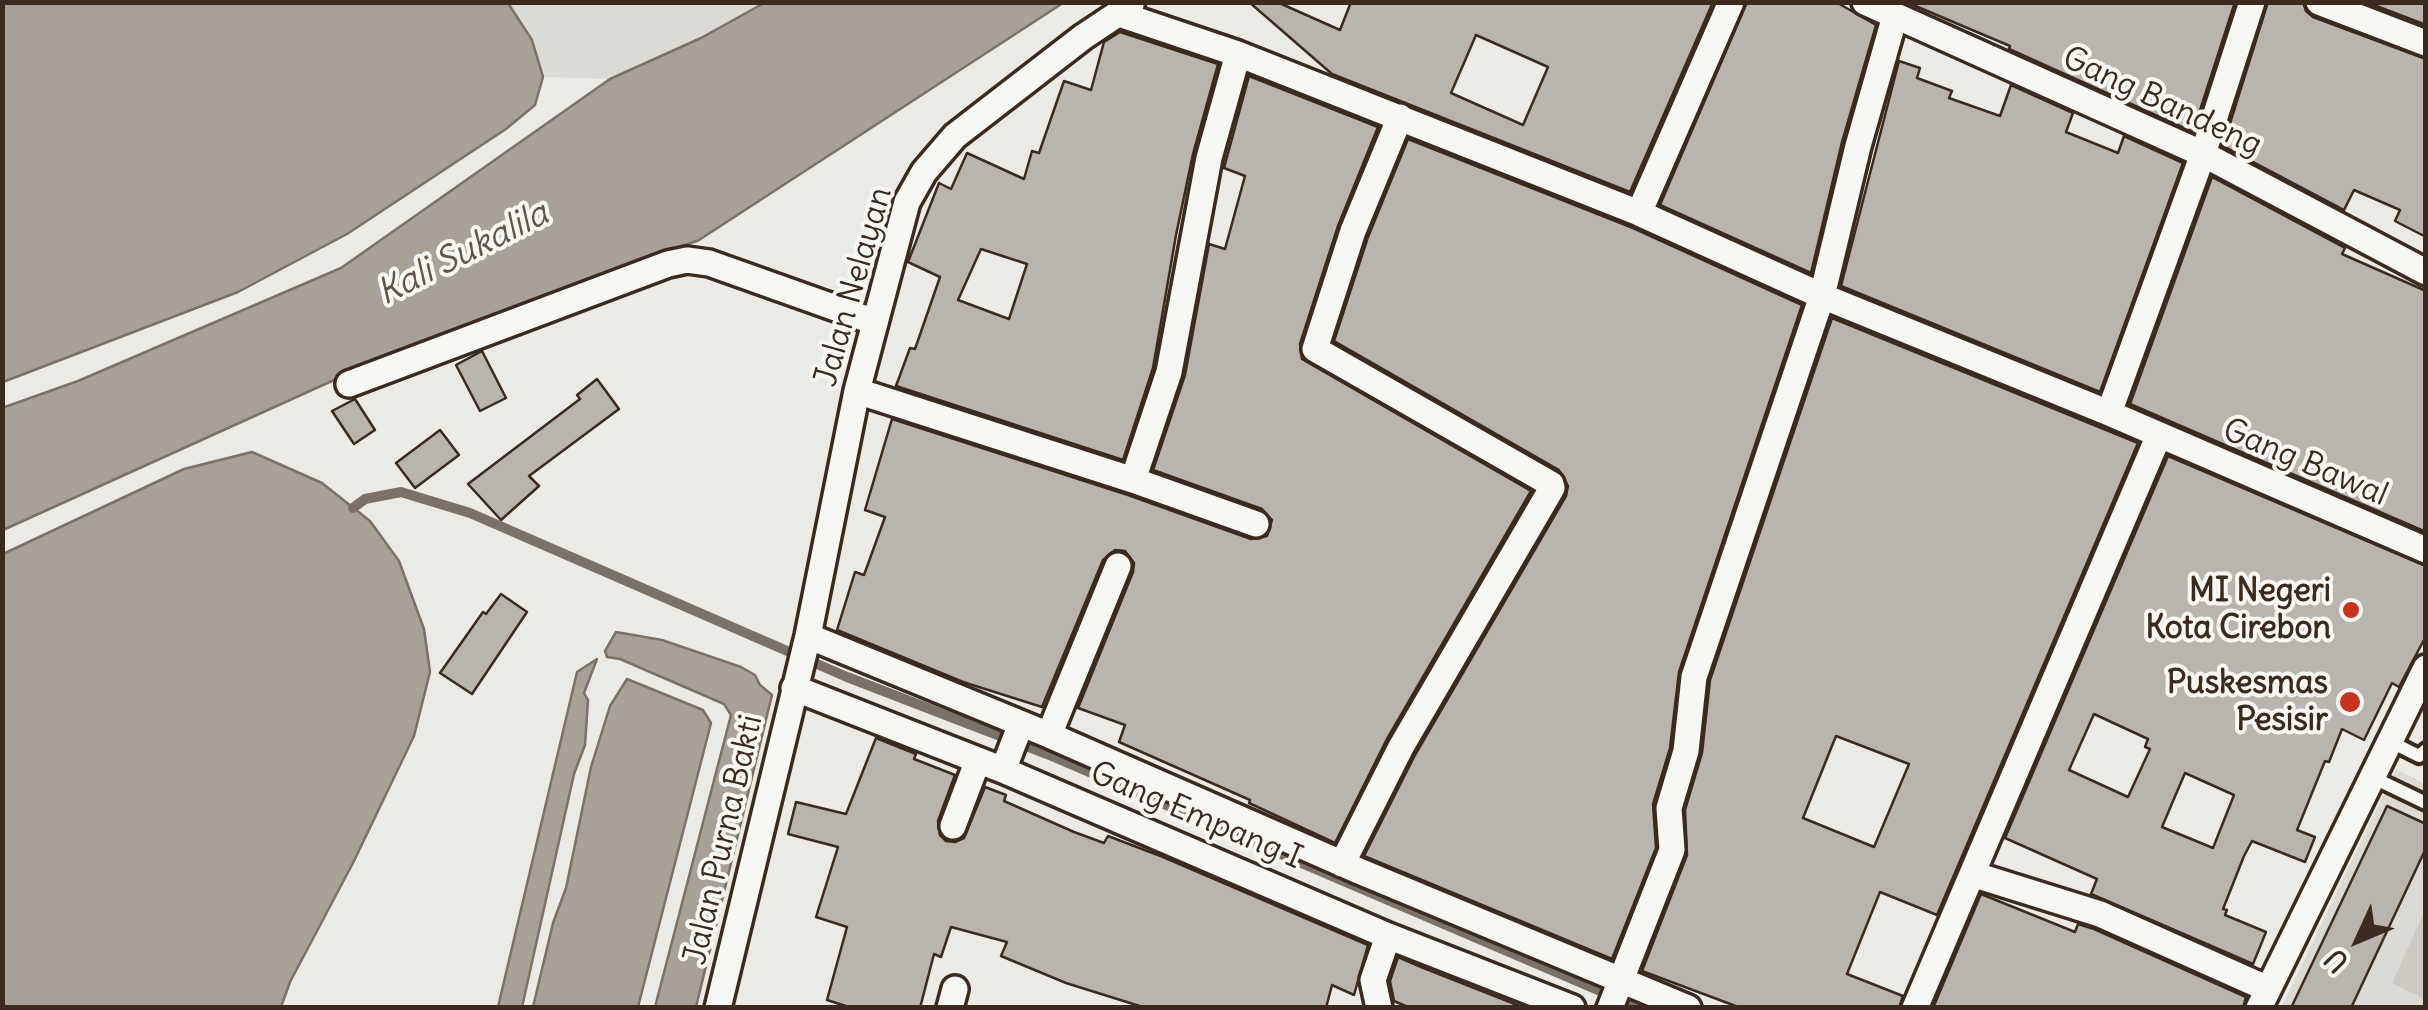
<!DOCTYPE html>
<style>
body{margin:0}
#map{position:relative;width:2428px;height:1010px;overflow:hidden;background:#ebeae5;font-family:Delius,sans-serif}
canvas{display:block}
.frame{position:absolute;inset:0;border:5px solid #3b2a1e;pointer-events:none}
.north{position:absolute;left:2308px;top:890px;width:100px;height:100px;-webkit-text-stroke:8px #f6f6f2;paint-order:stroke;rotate:226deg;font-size:28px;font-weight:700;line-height:40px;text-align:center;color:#3b2a1e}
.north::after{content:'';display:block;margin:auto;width:35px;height:45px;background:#3b2a1e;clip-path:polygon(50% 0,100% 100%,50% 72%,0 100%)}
</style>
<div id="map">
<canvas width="2428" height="1010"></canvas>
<div class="frame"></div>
<div class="north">U</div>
</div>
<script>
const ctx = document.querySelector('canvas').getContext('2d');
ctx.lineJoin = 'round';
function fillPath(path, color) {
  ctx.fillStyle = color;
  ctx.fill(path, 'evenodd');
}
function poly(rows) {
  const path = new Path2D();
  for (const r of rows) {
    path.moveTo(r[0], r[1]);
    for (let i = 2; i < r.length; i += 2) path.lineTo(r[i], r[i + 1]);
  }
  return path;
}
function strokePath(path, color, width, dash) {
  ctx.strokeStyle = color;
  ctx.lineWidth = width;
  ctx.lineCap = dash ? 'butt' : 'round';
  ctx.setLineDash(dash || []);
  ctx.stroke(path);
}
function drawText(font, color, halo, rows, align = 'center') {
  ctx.font = font + ' Delius,sans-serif';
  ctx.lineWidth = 8;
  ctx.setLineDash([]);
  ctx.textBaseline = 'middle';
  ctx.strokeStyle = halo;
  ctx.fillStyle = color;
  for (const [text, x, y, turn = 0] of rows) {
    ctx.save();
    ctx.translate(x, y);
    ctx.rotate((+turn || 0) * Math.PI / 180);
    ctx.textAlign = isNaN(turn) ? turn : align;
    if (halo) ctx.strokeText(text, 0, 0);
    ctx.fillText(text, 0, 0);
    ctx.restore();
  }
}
fillPath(poly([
 [508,3,764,3,701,38,610,79,543,77,532,40],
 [2396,769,2425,784,2425,1007,2281,1008]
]), '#dcdad4');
fillPath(poly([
 [2425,910,2426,999,2425,999,2392,983]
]), '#cdcac4');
const water = poly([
 [2,3,508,3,532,40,543,77,535,105,506,129,347,234,238,292,3,382,2,3],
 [764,3,1063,3,699,240,387,356,3,530,2,408,78,381,341,268,610,79,701,38,764,3],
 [252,452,322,483,370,521,399,561,424,629,430,672,414,736,353,863,290,982,281,1007,3,1007,3,554,184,469,252,452],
 [616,632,662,640,741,667,755,675,760,685,772,695,696,1007,655,1007,731,715,724,704,620,659,607,657,605,651,616,632],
 [597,659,584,693,588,700,585,745,574,774,522,1007,498,1007,577,672,597,659],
 [627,679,703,710,711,723,638,1007,533,1007,553,923,566,888,591,767,610,706,627,679]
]);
fillPath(water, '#a8a198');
strokePath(water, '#7c7167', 2.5);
strokePath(poly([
 [353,508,365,499,401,492,470,513,847,677,1047,754,1640,1008]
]), '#7c7167', 10);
const building = poly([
 [1249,2,1277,2,1340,30,1351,2,1713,2,1630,192,1332,74,1249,2],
 [1476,35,1548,67,1523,125,1451,93,1476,35],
 [1747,2,1836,2,1876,25,1842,142,1811,273,1660,205,1747,2],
 [1906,2,2235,2,2193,132,2009,49,2010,46,1906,2],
 [2268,2,2303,2,2306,11,2313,17,2426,59,2426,237,2395,221,2400,210,2354,190,2344,210,2223,146,2268,2],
 [2366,2,2426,2,2426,25,2366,2],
 [1120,32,1218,64,1193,154,1176,235,1153,368,1123,460,896,386,910,348,915,349,940,277,908,262,939,183,951,189,967,153,1024,179,1032,151,1039,153,1064,81,1091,90,1104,42,1120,32],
 [981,249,1027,264,1009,319,958,300,981,249],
 [1899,61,1920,68,1917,78,1952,91,1949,98,2000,116,2011,85,2073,113,2066,132,2118,153,2124,136,2183,163,2100,392,1841,286,1899,61],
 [1249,76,1378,127,1338,226,1300,344,1302,359,1531,491,1387,739,1335,843,1249,803,1250,800,1119,742,1125,725,1078,708,1133,572,1134,563,1125,551,1115,550,1103,560,1042,707,963,682,837,630,855,572,864,575,885,517,865,510,892,419,1128,495,1251,539,1267,536,1272,520,1262,509,1153,470,1185,375,1209,244,1225,249,1245,176,1224,168,1249,76],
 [1408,139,1633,228,1802,305,1679,672,1670,748,1653,804,1656,848,1612,959,1364,856,1415,755,1566,496,1568,486,1559,470,1334,341,1368,237,1408,139],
 [2212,177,2345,248,2342,254,2426,291,2426,532,2130,404,2212,177],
 [1832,318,2138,443,1937,915,1880,892,1847,974,1903,996,1899,1008,1741,1008,1642,971,1687,855,1685,810,1702,753,1710,680,1832,318],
 [1836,736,1909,764,1874,847,1803,818,1836,736],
 [482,351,506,398,480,411,456,365,482,351],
 [597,379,619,409,529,476,539,486,501,520,468,484,580,399,577,395,597,379],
 [355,399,375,430,354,444,332,411,355,399],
 [440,430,459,455,415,488,396,463,440,430],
 [2168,456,2426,566,2426,636,2399,687,2392,683,2364,740,2342,729,2329,762,2325,761,2297,830,2315,837,2305,862,2252,841,2244,856,2223,909,2227,910,2225,915,2266,932,2253,964,2091,894,2097,879,2005,838,2168,456],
 [2094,714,2148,739,2145,747,2150,749,2128,797,2069,770,2094,714],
 [2185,773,2234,795,2213,848,2162,827,2185,773],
 [501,594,527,612,472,694,440,673,483,612,486,614,501,594],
 [876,738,916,754,914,759,955,775,938,821,940,835,946,841,955,842,964,838,985,787,1006,795,1004,801,1074,832,1104,843,1108,836,1163,857,1368,945,1354,995,1332,985,1326,1008,1146,1008,1066,983,1001,956,1007,942,951,927,941,957,934,954,920,1008,852,1008,827,1000,847,927,816,917,838,847,788,834,796,802,846,814,876,738],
 [2387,806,2426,824,2426,848,2351,1008,2291,1008,2387,806],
 [1981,894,2075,932,2078,924,2094,929,2246,997,2243,1008,1933,1008,1981,894],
 [1398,957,1421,967,1525,1008,1410,1008,1394,1001,1390,981,1398,957]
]);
fillPath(building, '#bab4ae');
strokePath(building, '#3b2a1e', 2.5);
const service = poly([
 [2391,742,2419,756,2426,750],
 [2374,778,2426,803]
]);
const minor = poly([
 [1865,2,2203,154,2426,272],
 [2319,2,2426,43],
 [1119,14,1238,54,1639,213,1822,296,2109,413,2426,550],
 [1639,213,1731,2],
 [349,384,668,264,687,260,709,263,875,322],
 [857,391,1133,480,1256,524],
 [2109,413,2203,154,2252,2],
 [1133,480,1169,372,1209,158,1238,54],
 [808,636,1049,735,1359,871,1688,1008],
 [794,688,1003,770,1388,936,1572,1008],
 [1049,735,1118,566],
 [1003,770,1021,724],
 [953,826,978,760],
 [1342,864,1401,747,1552,488,1551,484,1315,349,1353,231,1400,117],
 [1972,874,2100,914,2268,989],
 [718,1008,808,636,857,391,907,202,924,172,955,136,1083,37,1131,5],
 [950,1008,955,989],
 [1379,1008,1373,980,1388,936],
 [1610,1008,1672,850,1669,808,1686,751,1694,677,1822,296,1858,146,1895,16],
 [1915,1008,2159,435],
 [2259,1008,2426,668]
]);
strokePath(service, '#3b2a1e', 20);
strokePath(minor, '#3b2a1e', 32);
strokePath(service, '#f6f6f2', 12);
strokePath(minor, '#f6f6f2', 25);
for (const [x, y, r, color] of [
 [2351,610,10,"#c8321e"],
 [2350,702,12,"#c8321e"]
]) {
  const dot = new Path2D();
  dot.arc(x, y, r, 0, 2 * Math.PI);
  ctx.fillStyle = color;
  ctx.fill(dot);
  strokePath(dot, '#f6f6f2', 4);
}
drawText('32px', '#3b2a1e', '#f6f6f2', [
 ["Gang Bandeng",2162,102,25],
 ["Jalan Nelayan",854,287,-74],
 ["Gang Bawal",2305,463,23],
 ["Gang Empang I",1196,816,23],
 ["Jalan Purna Bakti",724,840,-77]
]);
drawText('bold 32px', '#3b2a1e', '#f6f6f2', [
 ["MI Negeri",2331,592],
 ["Kota Cirebon",2331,629],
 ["Puskesmas",2328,684],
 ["Pesisir",2328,721]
], 'right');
drawText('italic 35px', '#615449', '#f6f6f2', [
 ["Kali Sukalila",463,254,-27]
]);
</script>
